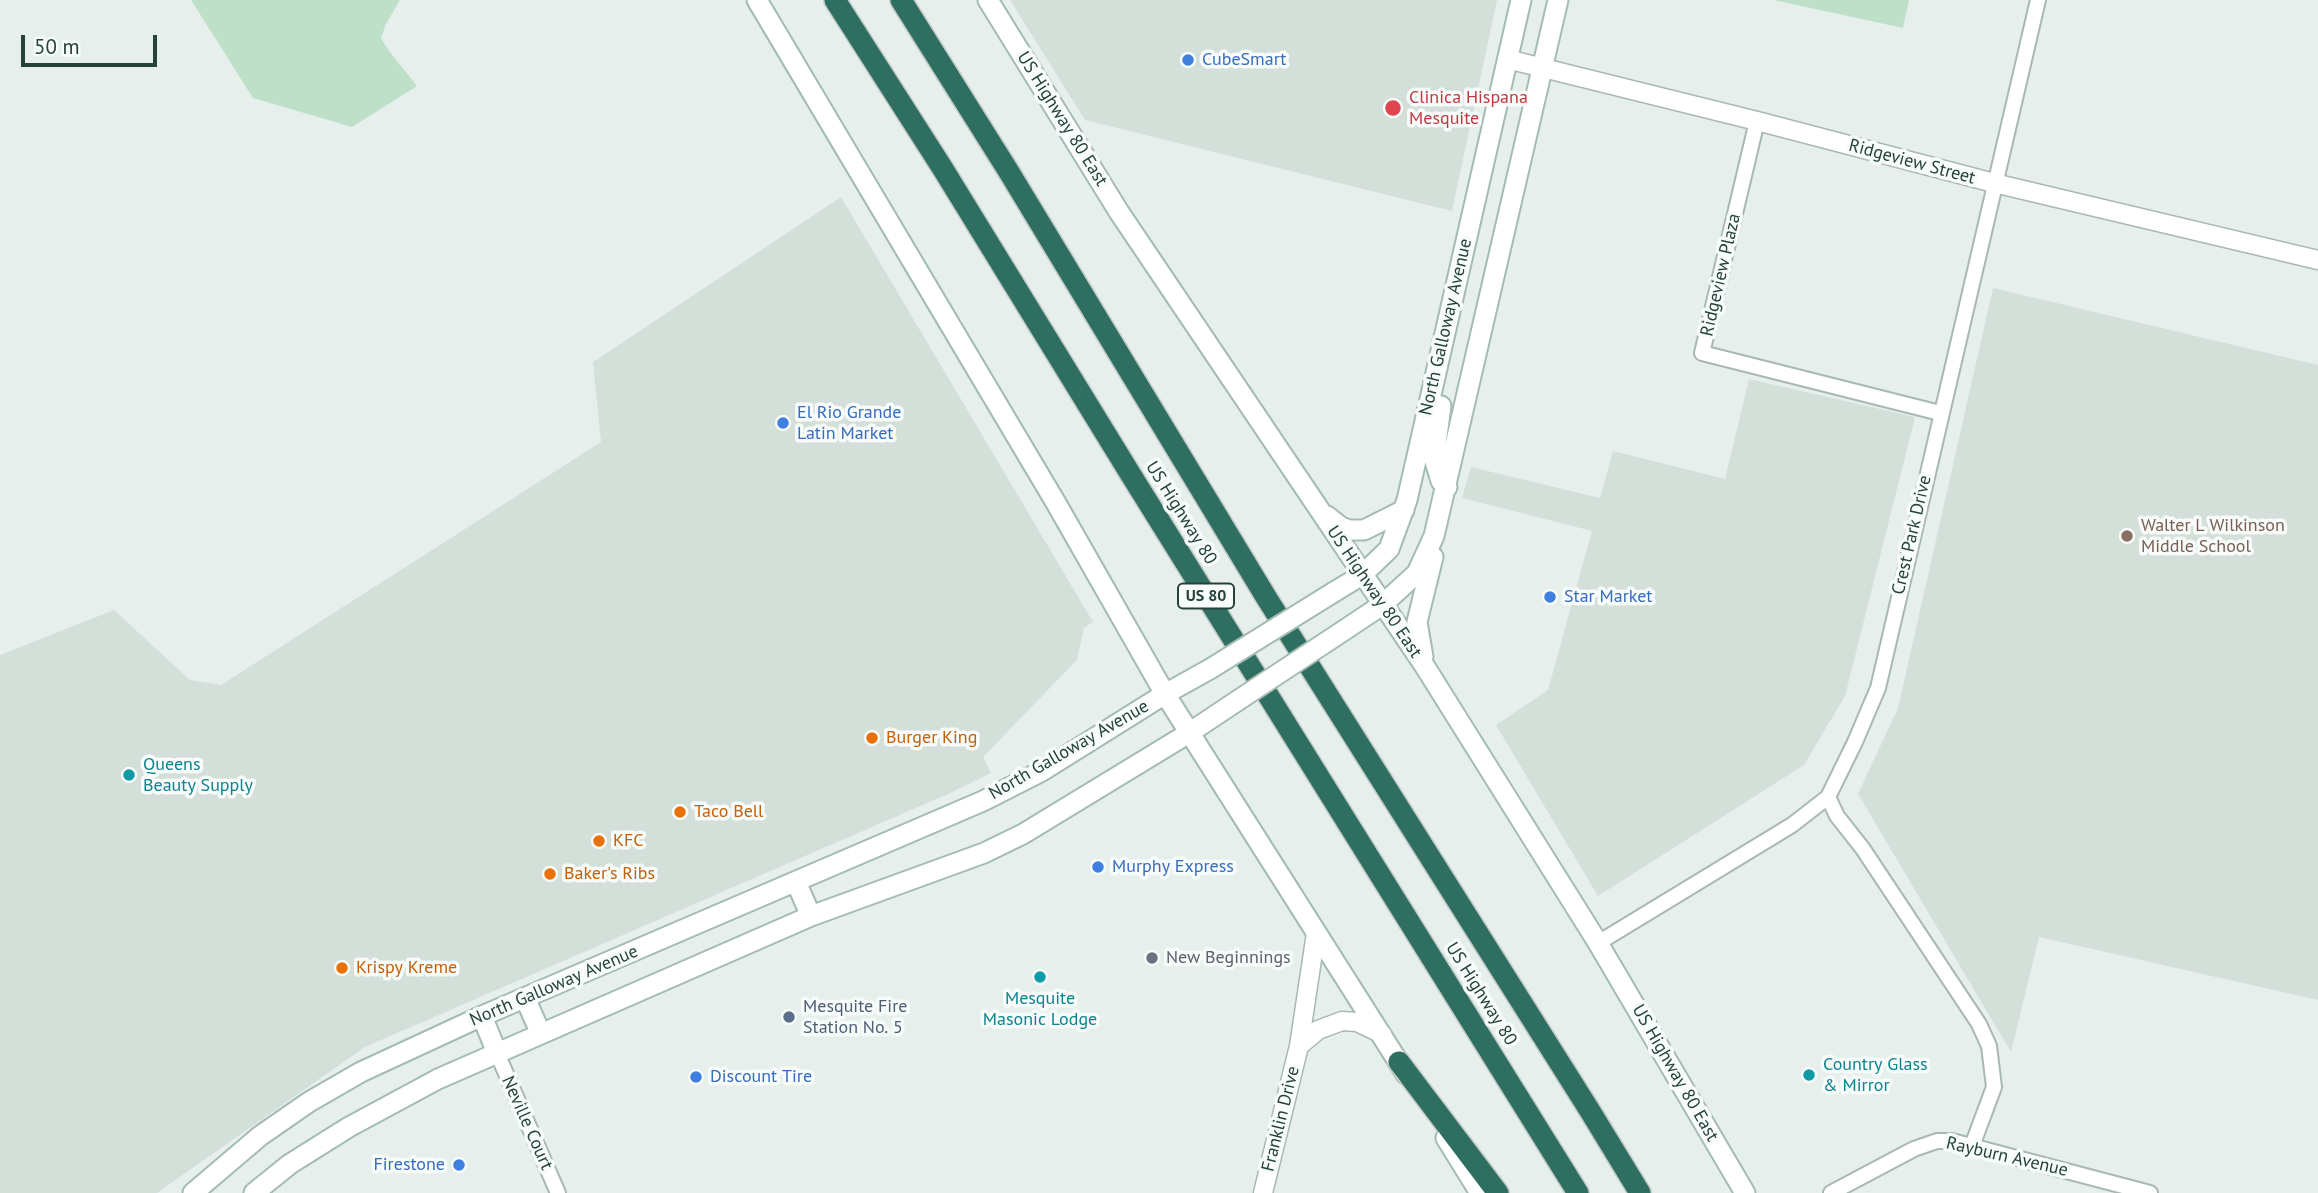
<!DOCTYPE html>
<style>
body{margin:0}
#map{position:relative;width:2318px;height:1193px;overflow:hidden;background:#e6efeb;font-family:"PT Sans",sans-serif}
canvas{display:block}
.scale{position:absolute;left:21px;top:35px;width:136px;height:32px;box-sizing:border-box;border:4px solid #24423a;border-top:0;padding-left:9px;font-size:21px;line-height:24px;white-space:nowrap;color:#24423a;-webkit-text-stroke:5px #f7fbf9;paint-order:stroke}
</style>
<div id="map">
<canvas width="2318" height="1193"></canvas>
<div class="scale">50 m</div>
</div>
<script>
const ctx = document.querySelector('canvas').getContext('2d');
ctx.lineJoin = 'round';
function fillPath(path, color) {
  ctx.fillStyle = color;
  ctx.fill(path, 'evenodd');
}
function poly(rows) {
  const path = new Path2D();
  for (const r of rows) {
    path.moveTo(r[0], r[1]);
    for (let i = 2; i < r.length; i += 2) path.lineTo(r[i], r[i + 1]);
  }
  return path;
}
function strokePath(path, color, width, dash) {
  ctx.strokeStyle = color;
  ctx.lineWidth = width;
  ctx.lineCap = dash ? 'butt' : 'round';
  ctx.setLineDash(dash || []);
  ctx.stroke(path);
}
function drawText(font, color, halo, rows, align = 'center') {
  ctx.font = font + ' "PT Sans",sans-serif';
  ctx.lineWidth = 7;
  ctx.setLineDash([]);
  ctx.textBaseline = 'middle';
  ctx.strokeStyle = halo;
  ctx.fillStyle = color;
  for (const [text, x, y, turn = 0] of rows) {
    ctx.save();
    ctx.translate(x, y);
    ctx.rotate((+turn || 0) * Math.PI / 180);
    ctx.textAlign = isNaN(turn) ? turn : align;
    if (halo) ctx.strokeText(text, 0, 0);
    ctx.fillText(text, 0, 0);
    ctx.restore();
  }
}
fillPath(poly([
 [1010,0,1497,0,1452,211,1085,120],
 [841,197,1093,622,1084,628,1077,660,983,757,991,773,948,794,365,1047,157,1193,0,1193,0,655,114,610,190,680,221,685,601,442,593,362],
 [1993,288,2318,365,2318,1000,2039,937,2011,1052,1858,794,1898,708],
 [1749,379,1915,417,1845,696,1804,765,1598,896,1496,725,1548,690,1592,531,1462,498,1471,467,1600,498,1613,451,1725,479]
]), '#d4dfda');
fillPath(poly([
 [191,0,400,0,386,24,381,38,389,51,417,86,352,127,253,98],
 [1774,0,1909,0,1903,28]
]), '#bfe0c8');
const minor = poly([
 [1757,121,1702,353,1940,413],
 [1828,797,1837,816,1863,849,1979,1024,1989,1046,1994,1087,1972,1146],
 [1598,943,1792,825,1828,797,1855,742,1878,688,2038,0],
 [497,1053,558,1193],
 [1831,1193,1914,1149,1937,1141,1952,1141,2150,1193]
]);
const tertiary = poly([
 [1507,59,1757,121,1994,183,2318,260],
 [1299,1046,1318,1030,1342,1021,1357,1022,1382,1034],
 [1263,1193,1299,1046,1316,933]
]);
const secondary = poly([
 [757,0,1056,503,1165,694,1406,1074],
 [988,0,1119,212,1424,665,1598,943,1745,1193],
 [1441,406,1434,458,1441,481,1447,487],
 [1327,516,1341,527,1349,530,1364,530,1404,510],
 [1334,592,1362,575,1389,549,1407,500,1521,0],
 [1343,631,1382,605,1417,573,1434,536,1558,0],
 [1423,657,1417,622,1433,557],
 [796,882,811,916],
 [525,998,541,1034],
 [482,1016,497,1053],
 [1446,1138,1480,1193],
 [193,1193,260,1136,309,1102,361,1072,482,1016,983,801,1042,771,1165,694,1210,669],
 [254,1193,290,1164,349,1127,438,1079,811,916,984,853,1023,834,1189,733,1237,701]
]);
const motorway = poly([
 [835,0,943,169,1131,475,1578,1193],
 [901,0,1009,172,1266,597,1590,1111,1640,1193],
 [1399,1062,1498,1193]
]);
strokePath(minor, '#a8b8b2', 18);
strokePath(tertiary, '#a8b8b2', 21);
strokePath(secondary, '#a4bbb3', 23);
strokePath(motorway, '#c2cac8', 24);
strokePath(minor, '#fff', 14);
strokePath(tertiary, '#fff', 18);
strokePath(secondary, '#fff', 19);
strokePath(motorway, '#2f6f62', 21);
const secondaryBridge = poly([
 [1210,669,1334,592],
 [1237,701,1343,631]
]);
strokePath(secondaryBridge, '#a4bbb3', 23, []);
strokePath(secondaryBridge, '#fff', 19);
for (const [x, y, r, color] of [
 [1188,60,7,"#3f7fe0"],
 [1393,108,9,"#e0444e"],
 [783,423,7,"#3f7fe0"],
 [2127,536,7,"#8d6e63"],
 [1550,597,7,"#3f7fe0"],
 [872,738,7,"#e8710a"],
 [129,775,7,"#0f9aa8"],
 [680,812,7,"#e8710a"],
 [599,841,7,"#e8710a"],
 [1098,867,7,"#3f7fe0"],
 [550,874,7,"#e8710a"],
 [1152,958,7,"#6b7280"],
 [342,968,7,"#e8710a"],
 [1040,977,7,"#0f9aa8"],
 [789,1017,7,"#5c6f8a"],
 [1809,1075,7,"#0f9aa8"],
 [696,1077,7,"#3f7fe0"],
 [459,1165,7,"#3f7fe0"]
]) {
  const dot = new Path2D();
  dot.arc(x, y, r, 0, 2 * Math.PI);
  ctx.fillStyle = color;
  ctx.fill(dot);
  strokePath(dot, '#f7fbf9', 2.5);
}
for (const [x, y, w] of [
 [1206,596,56]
]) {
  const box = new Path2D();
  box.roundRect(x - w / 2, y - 12.5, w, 25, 5);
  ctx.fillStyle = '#f7fbf9';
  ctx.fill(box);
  strokePath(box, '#24423a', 2);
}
drawText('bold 16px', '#24423a', null, [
 ["US 80",1206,596]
]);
drawText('18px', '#366cbe', '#f7fbf9', [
 ["CubeSmart",1202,60],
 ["El Rio Grande",797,413],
 ["Latin Market",797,434],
 ["Star Market",1564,597],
 ["Murphy Express",1112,867],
 ["Discount Tire",710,1077],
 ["Firestone",445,1165,"right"]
], 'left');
drawText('18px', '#be3a42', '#f7fbf9', [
 ["Clinica Hispana",1409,98],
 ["Mesquite",1409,119]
], 'left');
drawText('18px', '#24423a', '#f7fbf9', [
 ["US Highway 80 East",1062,119,58],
 ["Ridgeview Street",1912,162,15],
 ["Ridgeview Plaza",1721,275,-77],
 ["North Galloway Avenue",1446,327,-77],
 ["US Highway 80",1181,513,58],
 ["Crest Park Drive",1912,535,-77],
 ["US Highway 80 East",1374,592,56],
 ["North Galloway Avenue",1069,750,-30],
 ["North Galloway Avenue",554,986,-23],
 ["US Highway 80",1481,994,58],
 ["US Highway 80 East",1675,1073,60],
 ["Franklin Drive",1281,1119,-76],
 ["Neville Court",527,1123,66],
 ["Rayburn Avenue",2007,1157,13]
]);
drawText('18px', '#785e54', '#f7fbf9', [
 ["Walter L Wilkinson",2141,526],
 ["Middle School",2141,547]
], 'left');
drawText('18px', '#c56008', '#f7fbf9', [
 ["Burger King",886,738],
 ["Taco Bell",694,812],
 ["KFC",613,841],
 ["Baker's Ribs",564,874],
 ["Krispy Kreme",356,968]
], 'left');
drawText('18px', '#0d838f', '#f7fbf9', [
 ["Queens",143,765],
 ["Beauty Supply",143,786],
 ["Mesquite",1040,999,"center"],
 ["Masonic Lodge",1040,1020,"center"],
 ["Country Glass",1823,1065],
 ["& Mirror",1823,1086]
], 'left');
drawText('18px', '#5b616d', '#f7fbf9', [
 ["New Beginnings",1166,958]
], 'left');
drawText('18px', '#4e5e75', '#f7fbf9', [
 ["Mesquite Fire",803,1007],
 ["Station No. 5",803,1028]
], 'left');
</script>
